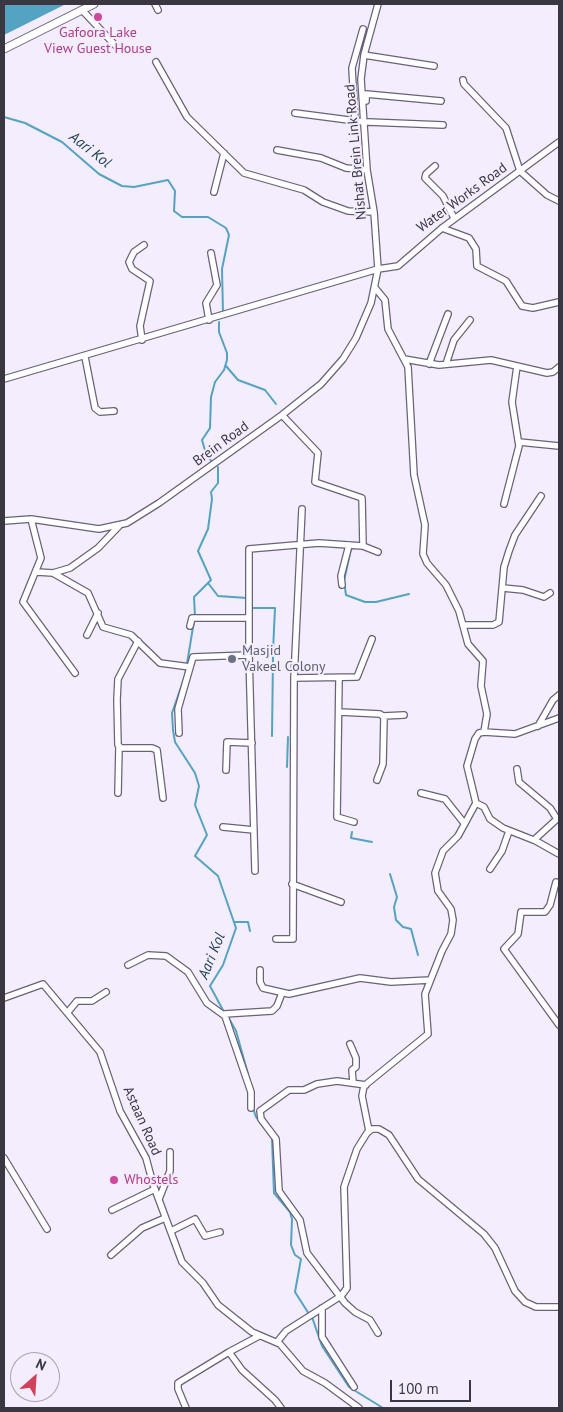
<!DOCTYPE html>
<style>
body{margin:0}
#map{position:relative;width:563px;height:1412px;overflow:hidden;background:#f3edfe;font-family:"PT Sans",sans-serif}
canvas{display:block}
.frame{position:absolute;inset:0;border:5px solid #3b3742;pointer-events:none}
.north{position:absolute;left:10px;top:1352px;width:50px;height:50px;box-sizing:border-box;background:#f3edfe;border:1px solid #a9a4b3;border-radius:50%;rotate:26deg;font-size:14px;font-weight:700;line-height:20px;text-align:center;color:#3b3742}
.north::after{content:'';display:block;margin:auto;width:18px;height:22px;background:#d1415c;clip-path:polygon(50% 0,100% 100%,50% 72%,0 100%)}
.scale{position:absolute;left:390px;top:1380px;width:81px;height:22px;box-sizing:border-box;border:2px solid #3b3742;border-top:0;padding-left:6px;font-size:15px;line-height:18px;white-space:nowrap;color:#3b3742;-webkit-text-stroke:4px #f3edfe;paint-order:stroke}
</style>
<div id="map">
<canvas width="563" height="1412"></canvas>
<div class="frame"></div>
<div class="north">N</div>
<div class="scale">100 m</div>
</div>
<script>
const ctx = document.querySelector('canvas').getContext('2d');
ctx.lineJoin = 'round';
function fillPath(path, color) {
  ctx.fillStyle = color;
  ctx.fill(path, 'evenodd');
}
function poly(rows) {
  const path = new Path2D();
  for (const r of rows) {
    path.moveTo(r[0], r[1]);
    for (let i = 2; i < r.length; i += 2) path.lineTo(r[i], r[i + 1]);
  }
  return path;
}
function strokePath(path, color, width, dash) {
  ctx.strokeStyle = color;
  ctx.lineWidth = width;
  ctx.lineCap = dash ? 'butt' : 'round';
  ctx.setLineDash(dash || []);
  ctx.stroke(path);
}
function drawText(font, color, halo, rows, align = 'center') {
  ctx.font = font + ' "PT Sans",sans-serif';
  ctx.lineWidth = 4;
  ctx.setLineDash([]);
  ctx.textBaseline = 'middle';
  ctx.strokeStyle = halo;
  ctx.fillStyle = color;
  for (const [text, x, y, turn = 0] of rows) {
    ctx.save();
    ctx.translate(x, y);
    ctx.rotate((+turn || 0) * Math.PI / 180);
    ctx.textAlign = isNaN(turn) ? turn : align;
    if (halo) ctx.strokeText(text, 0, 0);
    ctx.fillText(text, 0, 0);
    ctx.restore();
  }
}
fillPath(poly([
 [4,4,66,4,4,35]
]), '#54a3c2');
strokePath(poly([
 [4,117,25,123,62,142,99,174,122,186,134,187,168,180,175,191,174,211,182,217,208,217,226,228,229,235,222,269,223,313],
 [226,366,238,380,265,390,276,404],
 [309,440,313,444],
 [212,462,206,454,202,440,210,428,211,397,215,382,224,370,227,360,227,353,219,332,219,322],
 [351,549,344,581,346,595,365,602,376,602,409,594],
 [208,583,218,596,247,598],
 [251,608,275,608,273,651],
 [195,617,194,597,211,580,198,551,208,529,212,499,211,492,218,483,218,467],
 [194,621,185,676,172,713,173,730,175,742,195,773,199,786,195,805,207,835,195,856,218,876,236,928,223,965,210,986,224,1012],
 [272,736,273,657],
 [287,767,288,737],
 [352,832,351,838,372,842],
 [390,874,397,897,394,907,396,920,403,927,411,929,418,955],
 [235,922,248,922,250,931],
 [227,1015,236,1031,248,1074],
 [249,1078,253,1091],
 [253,1108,256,1117,270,1135],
 [272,1139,274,1193,290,1212,292,1219,291,1245,295,1255,301,1259,295,1292,309,1314],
 [312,1317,322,1346,349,1387,383,1408]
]), '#54a3c2', 2);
const minor = poly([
 [155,4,158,10],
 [82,10,115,45],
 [364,55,434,66],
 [156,62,187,117,244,173,304,190,323,202,348,211,374,212],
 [463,80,464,84,506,128,520,171,547,195,559,201],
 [366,101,366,94,441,101],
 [295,113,364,122],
 [355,122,352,68,363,29],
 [368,122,443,125],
 [277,150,321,158,346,168,367,170],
 [435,166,426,174,425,178,443,196,454,218],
 [214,192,224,153],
 [442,228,469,238,476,249,477,266,506,281,522,306,533,308,559,302],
 [376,289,385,300,388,329,408,367,414,475,425,525,423,554,427,563,446,585,459,611,468,644,483,661,481,686,487,714,484,732],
 [209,320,206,303,217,285,211,253],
 [142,340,140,326,150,281,132,269,129,262,134,252,144,245],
 [85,357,95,408,100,412,114,411],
 [404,359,439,365,491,360,547,373,553,372,559,367],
 [429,364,448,314],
 [446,364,454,340,470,320],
 [4,379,378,269,398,266,442,228,559,142],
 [282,415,318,453,315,482,362,498,363,546],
 [519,442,559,446],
 [504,504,519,446,512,402,517,366],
 [31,519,41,558,23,602,75,673],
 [4,521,31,519,99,529,127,523,159,503,282,415,321,384,343,359,356,338,371,303,378,269,374,212,367,170,361,79,364,55,378,4],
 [37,572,53,573,70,568,98,548,119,526],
 [53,573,88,593,103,627,131,635,160,663,190,667],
 [342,585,341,576,349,545],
 [503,588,523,590,544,597,550,593],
 [463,625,493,625,499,622,504,567,509,551,515,535,541,496],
 [190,626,192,618,249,618],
 [87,635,98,613],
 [138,641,118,679,117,700,118,745,121,748,152,748,157,750,163,798],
 [294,678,357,677,372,639],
 [339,679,337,817,354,822],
 [340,712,380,714,384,717,383,764,377,780],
 [383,716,404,715],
 [538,726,553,700,559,695],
 [179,733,178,709,193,657,249,655],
 [517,769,519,782,550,808,557,819,534,840],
 [226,770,227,742,252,743],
 [118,793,119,747],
 [421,793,445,799,464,823],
 [476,803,484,807,490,819,503,828,536,841,559,854],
 [223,827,254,830],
 [490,869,502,851,509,831],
 [255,871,249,655,249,549,319,543,363,546,378,552],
 [559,883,556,882,550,905,545,912,521,912,518,934,504,949,559,1025],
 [292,884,341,902],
 [276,939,293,939,294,678,302,509],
 [128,965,148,955,166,956,188,972,207,1003,225,1016,251,1092,251,1108],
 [260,970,260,982,263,988,289,994,360,978,391,982,430,980],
 [4,998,43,984,100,1052,120,1111,146,1158,153,1184,182,1262,203,1283,218,1305,252,1332,280,1344,303,1371,325,1383,359,1408],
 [68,1012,77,1001,92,1001,106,992],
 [224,1014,272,1011,277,1006,282,993],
 [350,1044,356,1058,356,1067,352,1070,353,1082],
 [366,1085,337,1081,317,1084,304,1090,289,1090,260,1111,261,1119,276,1139,279,1191,300,1220,307,1253,345,1303,355,1312,370,1320,378,1333],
 [369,1131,362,1096,364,1086,428,1034,425,994,442,951,451,934,453,920,451,909,438,891,435,873,443,851,458,836,476,803,467,766,475,739,479,733,484,732,515,734,559,718],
 [4,1158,47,1229],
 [159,1199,170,1171,170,1152],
 [112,1210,155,1189],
 [171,1231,195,1219,205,1236,220,1232],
 [111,1255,142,1228,165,1218],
 [322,1308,322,1337,354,1387],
 [277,1342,286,1331,341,1296,347,1288,344,1187,357,1149,367,1133,372,1129,379,1129,389,1135,418,1179,484,1234,495,1248,515,1291,525,1302,536,1307,559,1307],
 [229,1352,242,1370,275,1400,281,1408],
 [186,1408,178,1389,178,1383,229,1352,259,1336]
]);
const major = poly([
 [4,49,94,4]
]);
strokePath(minor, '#6a617a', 8);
strokePath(major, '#6a617a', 9);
strokePath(minor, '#fff', 5.5);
strokePath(major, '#fff', 7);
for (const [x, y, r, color] of [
 [98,17,5,"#d1479c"],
 [232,659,5,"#6b7280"],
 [114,1180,5,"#d1479c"]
]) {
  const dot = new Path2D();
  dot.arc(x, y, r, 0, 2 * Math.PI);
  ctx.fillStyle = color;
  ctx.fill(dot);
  strokePath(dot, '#f3edfe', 2);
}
drawText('14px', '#b23c85', '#f3edfe', [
 ["Gafoora Lake",98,33],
 ["View Guest House",98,49],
 ["Whostels",124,1180,"left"]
]);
drawText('14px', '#3b3742', '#f3edfe', [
 ["Nishat Brein Link Road",356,152,-95],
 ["Water Works Road",462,198,-36],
 ["Brein Road",221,444,-36],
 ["Astaan Road",142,1121,66]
]);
drawText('14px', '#5b616d', '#f3edfe', [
 ["Masjid",242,651],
 ["Vakeel Colony",242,667]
], 'left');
drawText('italic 15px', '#1f4352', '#f3edfe', [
 ["Aari Kol",90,150,38],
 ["Aari Kol",212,956,-68]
]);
</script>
